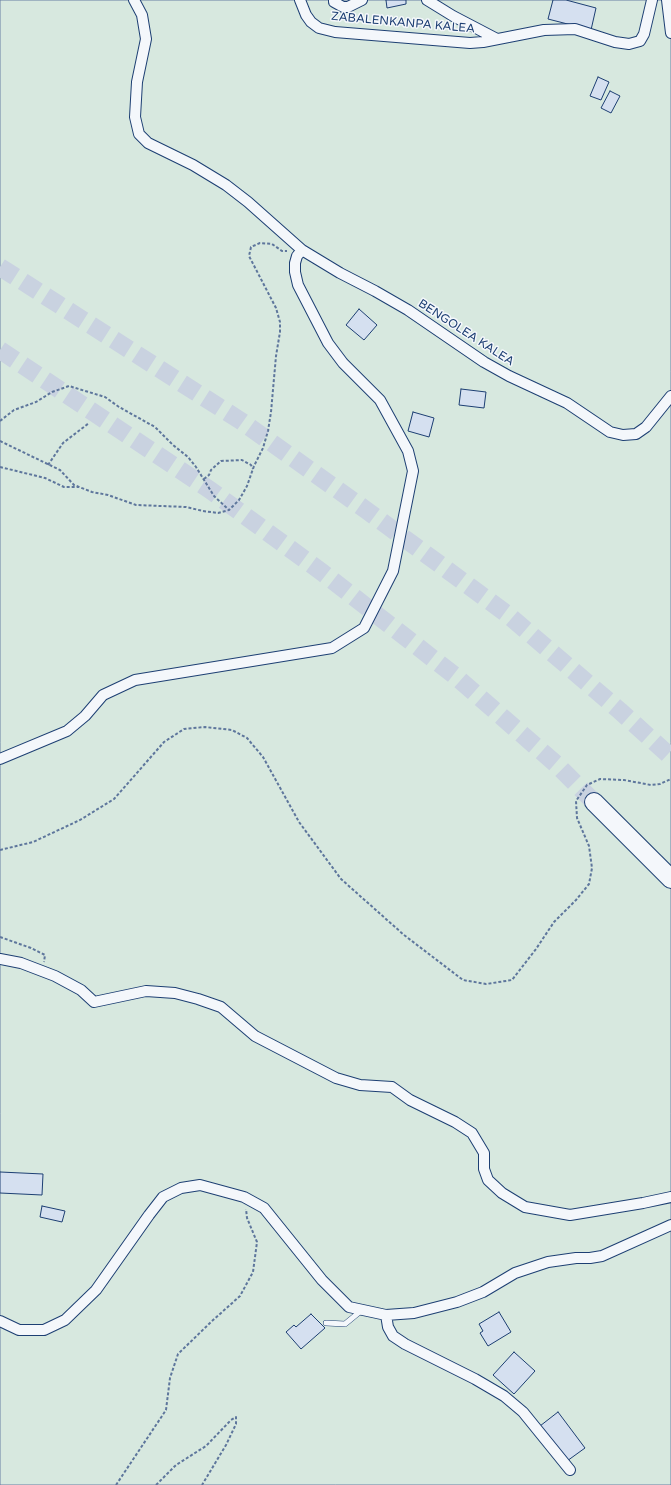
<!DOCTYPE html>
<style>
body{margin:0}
canvas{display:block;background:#f4f7fb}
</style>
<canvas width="671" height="1485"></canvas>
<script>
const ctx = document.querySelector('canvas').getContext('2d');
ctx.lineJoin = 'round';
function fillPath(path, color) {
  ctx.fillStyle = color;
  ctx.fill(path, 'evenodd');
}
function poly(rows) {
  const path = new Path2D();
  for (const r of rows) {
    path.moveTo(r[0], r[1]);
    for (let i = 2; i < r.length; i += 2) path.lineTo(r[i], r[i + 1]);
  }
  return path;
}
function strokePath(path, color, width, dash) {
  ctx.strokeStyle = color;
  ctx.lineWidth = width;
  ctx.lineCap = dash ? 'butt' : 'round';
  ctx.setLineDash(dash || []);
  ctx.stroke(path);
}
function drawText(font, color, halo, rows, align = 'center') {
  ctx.font = font + ' "Varela Round",sans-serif';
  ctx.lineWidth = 3;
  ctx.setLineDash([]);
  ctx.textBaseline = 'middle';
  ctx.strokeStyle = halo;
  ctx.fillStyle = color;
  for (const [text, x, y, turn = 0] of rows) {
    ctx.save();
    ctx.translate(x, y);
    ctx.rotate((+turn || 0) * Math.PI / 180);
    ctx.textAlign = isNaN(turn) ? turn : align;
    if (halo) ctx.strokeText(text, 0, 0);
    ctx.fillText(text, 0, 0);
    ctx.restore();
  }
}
const green = poly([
 [0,0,671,0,671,1485,0,1485,0,0]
]);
fillPath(green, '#d7e8df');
strokePath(green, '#687fa3', 1);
const building = poly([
 [386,0,406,0,406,4,387,8,386,0],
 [553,0,566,0,596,8,591,30,548,19,553,0],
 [598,77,609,82,601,100,590,96,598,77],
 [610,91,620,96,611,113,601,108,610,91],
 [359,309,377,325,364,340,346,325,359,309],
 [461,389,486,392,484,408,459,405,461,389],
 [413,412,434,418,429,437,408,431,413,412],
 [0,1172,43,1174,42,1195,0,1193,0,1172],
 [42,1206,65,1211,62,1222,40,1217,42,1206],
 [499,1312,511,1332,488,1346,480,1333,483,1331,479,1324,499,1312],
 [311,1314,325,1328,301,1349,286,1332,294,1325,296,1327,311,1314],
 [514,1352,535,1371,514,1394,493,1375,514,1352],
 [558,1412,585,1448,567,1461,540,1426,558,1412]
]);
fillPath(building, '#d5e0f0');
strokePath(building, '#1d3f73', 1);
strokePath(poly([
 [0,267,241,421,366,510,507,614,620,711,671,757],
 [0,350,210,490,323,573,454,675,556,764,594,802]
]), '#c9d2e0', 18, [18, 9]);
const lane = poly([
 [326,1323,345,1324,362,1310]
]);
const street = poly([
 [134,0,142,15,146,39,137,82,135,117,139,134,148,143,193,165,226,185,248,202,302,250,340,273,375,291,408,310,484,362,509,376,567,403,610,432,623,435,636,434,646,427,671,396],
 [300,0,306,15,311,22,319,28,335,32,470,43,483,42,544,30,575,29,615,42,629,44,640,41,644,34,652,0],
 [334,0,334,2,343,7,348,7,362,0],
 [427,0,453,16,497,39],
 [667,0,671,33],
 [0,759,67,731,85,716,103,695,135,680,332,648,364,628,393,571,413,471,408,451,380,400,343,363,328,343,298,285,295,272,295,263,297,256,302,250],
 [0,959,21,963,55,976,81,990,94,1002,146,991,175,993,198,999,221,1007,255,1036,336,1078,360,1085,392,1087,410,1100,455,1122,472,1133,484,1153,484,1169,488,1180,502,1193,525,1207,570,1215,643,1203,671,1197],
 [386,1315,388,1327,393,1336,405,1344,475,1379,504,1396,523,1412,570,1470],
 [0,1321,19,1330,44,1330,65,1320,96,1290,149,1215,163,1197,181,1188,200,1185,244,1197,264,1208,322,1280,349,1307,386,1315,414,1313,457,1302,483,1292,515,1273,548,1262,576,1258,590,1258,602,1256,671,1225]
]);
const highway = poly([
 [594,802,671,879]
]);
strokePath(lane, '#1d3f73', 6);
strokePath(street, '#1d3f73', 12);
strokePath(highway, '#1d3f73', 20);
strokePath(poly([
 [0,421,14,410,36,402,52,392,69,386,105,397,119,407,155,427,173,445,188,457,196,467,214,496,229,510],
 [0,441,60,470,74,485,92,492,108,495,136,505,186,507,203,511,218,513,229,510,239,500,247,486,254,466,263,448,268,431,271,412,276,356,280,332,280,322,276,308,249,256,251,247,260,243,272,244,282,251,287,251],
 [48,465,63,443,89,423],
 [0,467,45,478,64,487,79,487],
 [204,479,209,475,211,470,221,461,242,460,251,465,253,469],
 [0,850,33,842,80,820,114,799,164,742,184,729,205,727,232,730,247,738,263,757,299,822,341,879,404,935,463,980,486,984,512,980,536,949,554,922,576,900,589,884,592,868,589,846,577,818,576,801,587,785,600,779,624,780,651,785,660,784,671,779],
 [0,937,31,948,45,955,44,962],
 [116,1485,166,1410,170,1378,178,1354,212,1321,240,1296,253,1272,257,1242,247,1218,246,1209],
 [156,1485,176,1465,206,1446,231,1420,236,1417,236,1424,226,1445,202,1485]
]), '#5e769c', 2, [3, 2]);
strokePath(lane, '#f4f7fb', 5);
strokePath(street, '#f4f7fb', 10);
strokePath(highway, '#f4f7fb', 18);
drawText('12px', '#1d3f73', '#f4f7fb', [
 ["ZABALENKANPA KALEA",403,23,5],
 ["BENGOLEA KALEA",466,333,33]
]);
</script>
